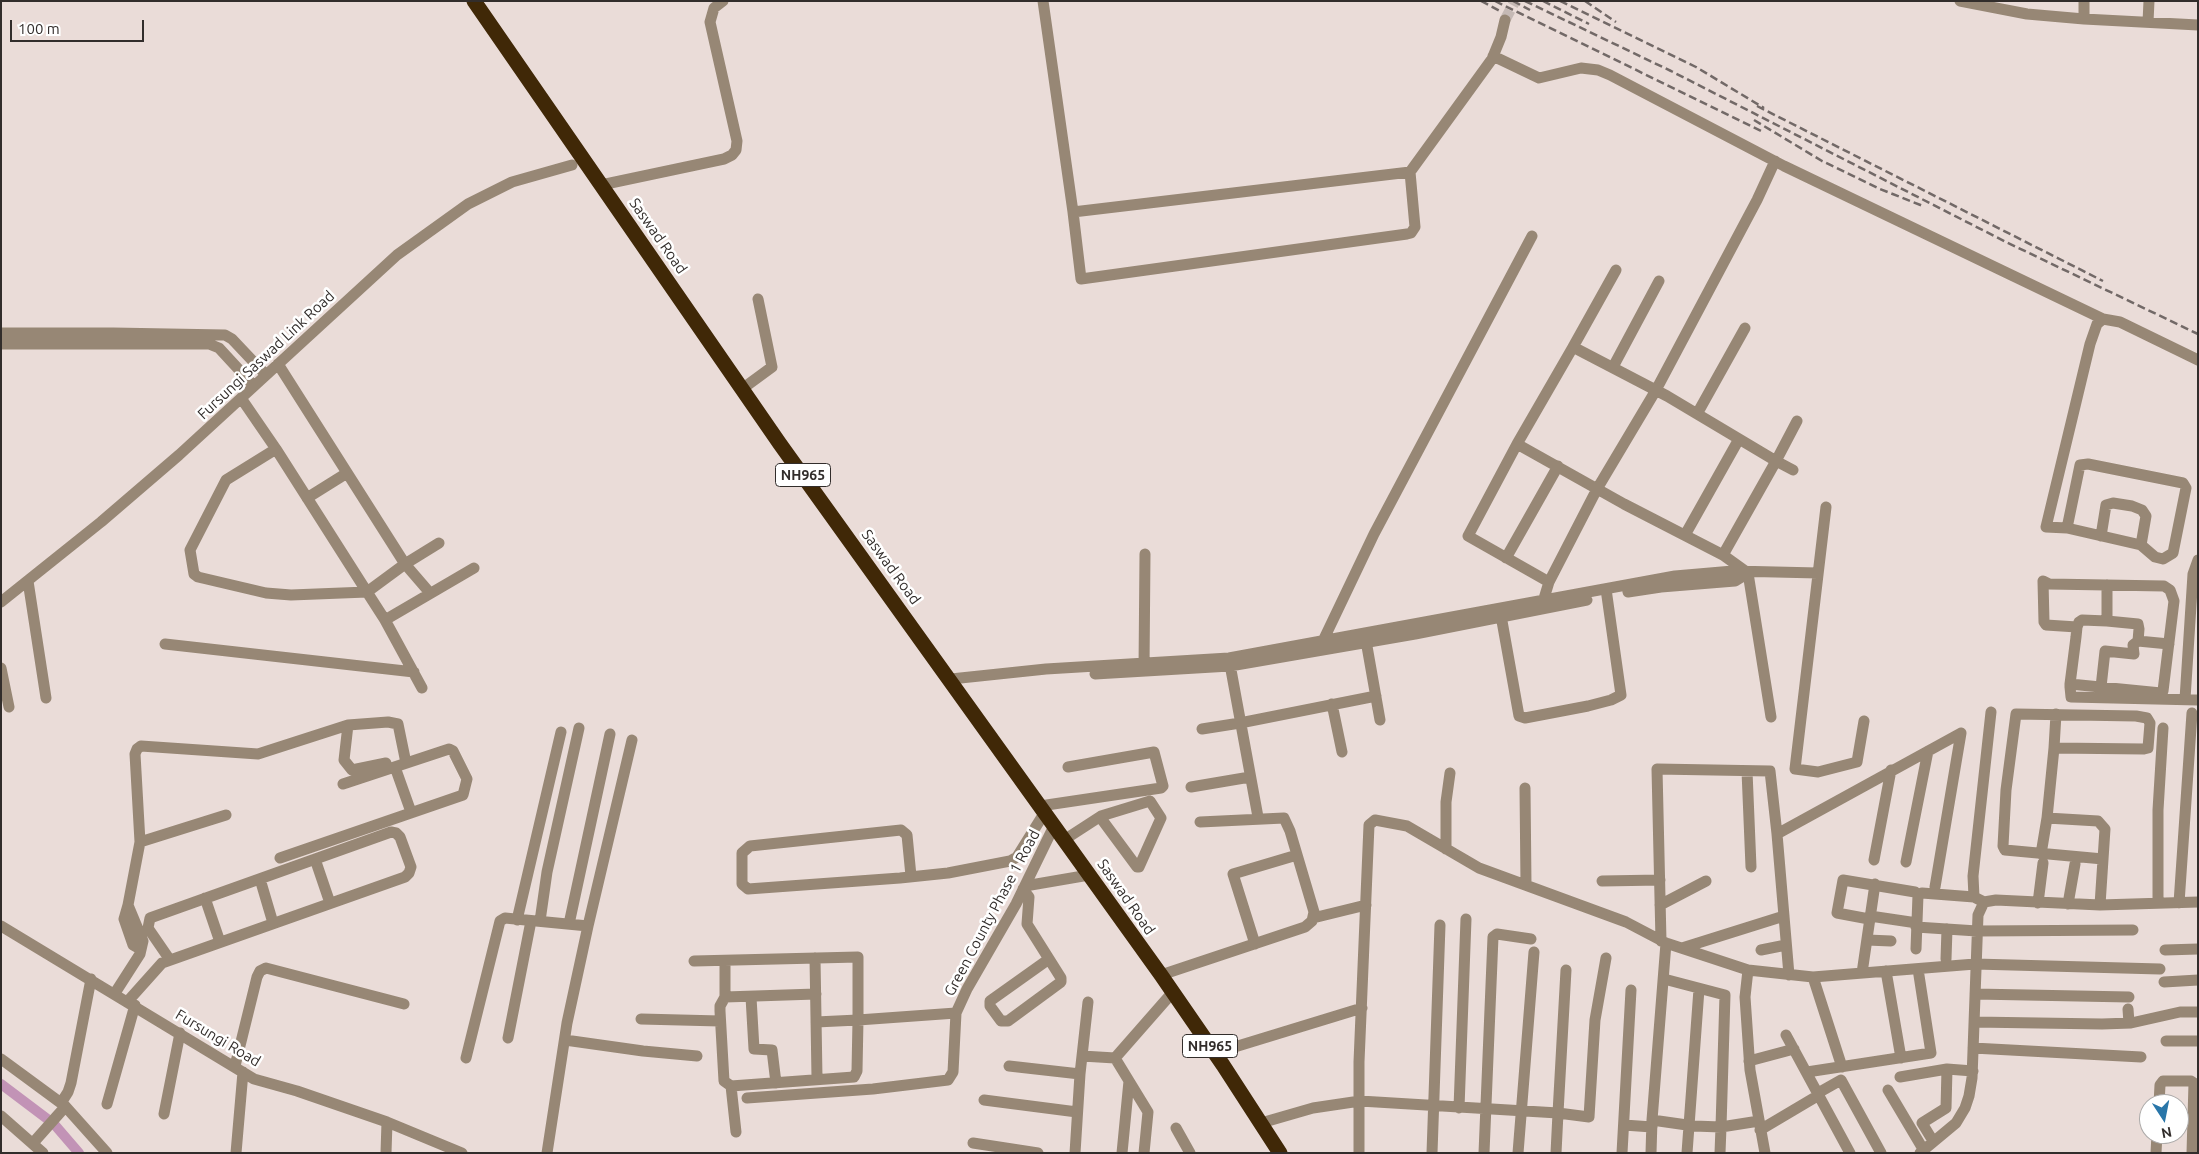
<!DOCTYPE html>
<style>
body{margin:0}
#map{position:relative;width:2199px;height:1154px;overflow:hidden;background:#eadcd8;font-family:Ubuntu,sans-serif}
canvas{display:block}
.frame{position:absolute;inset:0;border:2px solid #322d2b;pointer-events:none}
.north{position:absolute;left:2139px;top:1094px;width:50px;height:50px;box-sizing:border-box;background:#fff;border:1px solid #adabaa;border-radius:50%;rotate:169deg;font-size:14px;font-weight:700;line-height:20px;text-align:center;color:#322d2b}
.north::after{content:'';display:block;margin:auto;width:18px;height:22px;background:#2976a9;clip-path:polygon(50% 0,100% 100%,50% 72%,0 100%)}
.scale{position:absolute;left:10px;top:20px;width:134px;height:22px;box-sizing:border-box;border:2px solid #322d2b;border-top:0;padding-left:6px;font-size:15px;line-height:18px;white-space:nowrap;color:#322d2b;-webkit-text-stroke:4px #fff;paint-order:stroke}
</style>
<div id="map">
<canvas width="2199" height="1154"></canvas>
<div class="frame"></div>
<div class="north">N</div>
<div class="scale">100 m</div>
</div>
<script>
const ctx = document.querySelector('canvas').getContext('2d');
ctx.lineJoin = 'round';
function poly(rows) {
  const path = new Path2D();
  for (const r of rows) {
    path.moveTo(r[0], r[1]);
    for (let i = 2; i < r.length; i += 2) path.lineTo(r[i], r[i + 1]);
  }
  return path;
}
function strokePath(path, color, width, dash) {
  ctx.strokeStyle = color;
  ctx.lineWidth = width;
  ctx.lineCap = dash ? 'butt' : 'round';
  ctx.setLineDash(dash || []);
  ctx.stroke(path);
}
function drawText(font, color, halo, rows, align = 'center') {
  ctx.font = font + ' Ubuntu,sans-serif';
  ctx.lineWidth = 5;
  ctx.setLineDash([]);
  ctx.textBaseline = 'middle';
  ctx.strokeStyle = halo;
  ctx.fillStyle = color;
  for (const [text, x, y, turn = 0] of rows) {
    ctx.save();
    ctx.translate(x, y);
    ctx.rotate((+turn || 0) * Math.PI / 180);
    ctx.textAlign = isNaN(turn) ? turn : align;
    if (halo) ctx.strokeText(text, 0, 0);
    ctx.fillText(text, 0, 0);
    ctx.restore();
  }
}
strokePath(poly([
 [1,1084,54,1124,79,1153]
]), '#c293b6', 10);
strokePath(poly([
 [1505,20,1515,1]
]), '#c5b9b5', 11, [11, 5.5]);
strokePath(poly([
 [1043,1,1073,212,1410,172,1415,227,1411,233,1407,234,1081,279,1073,212],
 [1960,1,2027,14,2084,19,2198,25],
 [2084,19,2084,1],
 [2148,22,2149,1],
 [1493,56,1539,78,1581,68,1598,70,1610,75,1784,166,2103,319],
 [1410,172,1492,59,1501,37,1505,20],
 [601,185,724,159,732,155,736,150,737,141,710,22,714,8,723,1],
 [1,333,113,333,225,335,232,339,266,375],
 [1,344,209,344,219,348,254,386],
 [1573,347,1616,270],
 [278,364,405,564,430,593],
 [1613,367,1659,281],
 [742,389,772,367,758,299],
 [241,398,276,449,367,592,291,595,266,593,198,577,194,574,190,550,226,480,276,449],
 [1697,414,1745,328],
 [1517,444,1468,536,1549,582],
 [1793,470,1776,461,1797,421],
 [307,498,347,473],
 [1826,507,1795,769,1818,772,1857,762,1864,721],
 [2067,528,2080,465,2088,464,2183,483,2186,488,2173,553,2163,559,2155,557,2141,545,2067,528,2046,527,2090,344,2097,324,2103,319,2120,322,2198,360],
 [1685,535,1739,439],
 [2101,536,2106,505,2113,503,2132,506,2142,510,2146,516,2141,545],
 [1723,555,1776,461,1667,396,1573,347,1517,444,1624,504,1723,555,1748,573,1771,717],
 [1506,558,1558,466],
 [28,581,46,698],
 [1628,592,1661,587,1735,581,1748,573],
 [1,602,101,522,179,455,397,255,468,204,512,182,572,165],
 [1542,605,1549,582,1597,489,1656,390,1757,200,1775,161],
 [1500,610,1519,716,1525,718,1588,706,1611,700,1621,695,1606,589],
 [385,620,474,568],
 [2077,627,2079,622,2082,620,2107,621],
 [1365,635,1380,720],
 [2138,641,2169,644],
 [165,644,414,672],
 [1321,645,1374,534,1532,236],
 [1229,659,1258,817],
 [1,668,9,707],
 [1144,669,1145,554],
 [1095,674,1230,666,1415,634,1587,600],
 [951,679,1046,669,1229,658,1675,576,1733,571,1818,573],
 [2070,684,2161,693,2163,691,2174,601,2170,590,2164,586,2049,584,2043,581,2044,622,2046,625,2077,627,2076,637,2070,684,2070,687,2071,697,2198,700],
 [2101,687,2105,651,2134,654,2133,645,2138,641,2139,629,2138,624,2107,621,2107,585],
 [422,688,385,620,367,592,405,564,439,543],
 [2185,699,2193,574,2198,560],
 [1332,704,1342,752],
 [348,725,344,760,352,770,386,763],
 [1202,729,1240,723,1376,696],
 [2054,748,2056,714],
 [395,767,411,812],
 [1747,771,1751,867],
 [1191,787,1250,777],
 [1525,788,1526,884],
 [1040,806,1161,788,1163,786,1154,752,1068,767],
 [1064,840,1101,816,1150,801,1161,818,1139,867,1137,867,1100,817],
 [140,842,135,754,137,749,141,746,258,754,348,725,388,722,398,724,406,763],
 [1446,849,1446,802,1450,773],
 [2041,854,2047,818],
 [280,858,463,795,467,779,453,751,449,749,343,784],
 [315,859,330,903],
 [1874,860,1891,770],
 [1906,862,1928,751],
 [911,876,907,835,901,830,750,846,742,853,742,884,748,889,900,878,948,873,1010,861,1017,857,1045,812],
 [260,879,273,923],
 [1602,881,1660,880],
 [1025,886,1089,875],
 [1935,887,1961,733],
 [1023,889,1029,897,1027,924,1061,978,1061,982,1008,1021,1001,1021,990,1006,990,1001,1049,959],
 [1922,893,1974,897],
 [205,898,220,942],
 [1984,902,1974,897,1973,876,1991,712],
 [2038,903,2043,863],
 [2158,903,2158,810,2163,728],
 [2179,903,2192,713],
 [2068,904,2075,864],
 [128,905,140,842,226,815],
 [1660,905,1706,881],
 [2100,905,2105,829,2098,821,2047,818,2054,748,2144,749,2148,748,2150,723,2147,718,2136,716,2016,714,2006,790,2003,846,2005,850,2103,859],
 [1870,916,1917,923],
 [1313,918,1366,905],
 [1869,919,1837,913,1843,880,1915,892,1918,895,1916,949],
 [517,920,561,732],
 [540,921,547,872,579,728],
 [569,924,610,734],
 [1,926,254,1079,297,1091,387,1122,462,1153],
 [1916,927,1977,931,2133,930],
 [1867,940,1891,941],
 [1661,941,1657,769,1770,771,1777,834],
 [1255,944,1233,874,1297,855],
 [1682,948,1784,916],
 [1761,950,1786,945],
 [2165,950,2198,949],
 [815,958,817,1078],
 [1946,959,1947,929],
 [694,961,858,957,858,1020,816,1022],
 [1566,970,1558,1113,1589,1117,1595,1020,1606,958],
 [1748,970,1745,997,1750,1070,1765,1153],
 [1886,971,1901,1058],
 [1862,973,1875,884],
 [1161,975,1305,927,1312,921,1314,912,1290,831,1284,818,1200,822],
 [1789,975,1777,834,1961,733],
 [1813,977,1842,1067],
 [2164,982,2198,980],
 [115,993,140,954,143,941,128,905,124,919,133,945,140,949],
 [816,994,725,997,720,1006,720,1011,724,1081,731,1086,854,1077,857,1071,858,1020,956,1013],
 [1975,994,2129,997],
 [725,997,725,961],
 [751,997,754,1049,772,1050,776,1083],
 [128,1001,162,963,405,877,409,873,411,867,400,837,396,833,391,832,150,918,148,928,170,960],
 [2128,1009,2129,1023],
 [641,1019,720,1021],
 [1975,1022,2102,1024,2131,1023,2180,1012,2198,1012],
 [1786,1035,1850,1153],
 [508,1038,531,921],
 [565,1040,643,1051,697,1056],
 [2166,1041,2198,1041],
 [1973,1048,2141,1057],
 [1215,1053,1362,1008],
 [1082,1056,1115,1058],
 [466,1058,500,921,505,918,588,926],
 [1115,1058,1148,1112,1144,1153],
 [1115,1058,1172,993],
 [1,1059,65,1106,107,1153],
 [1749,1061,1794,1049],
 [235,1066,257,977,260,971,266,968,404,1004],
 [1009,1066,1080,1074],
 [1807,1072,1931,1053,1918,969],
 [1900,1077,1947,1069,1973,1071],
 [731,1086,736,1132],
 [1888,1090,1923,1149],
 [1818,1093,1841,1080,1881,1153],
 [747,1098,873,1089,948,1080,953,1072,956,1013,967,989,1016,904,1054,826],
 [984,1100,1077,1112],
 [61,1103,68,1092,71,1083,91,979],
 [107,1104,135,1005],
 [2159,1104,2160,1085,2163,1081,2191,1081,2194,1083,2192,1153],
 [1459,1108,1466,919],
 [164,1114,180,1033],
 [1,1116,43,1153],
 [1652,1120,1666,943],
 [1261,1123,1313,1108,1360,1101,1558,1113,1556,1153],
 [1624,1125,1652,1127],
 [1176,1128,1190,1153],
 [1760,1130,1819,1095],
 [1933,1141,1922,1123,1946,1108,1947,1069],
 [33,1143,65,1107],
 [973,1143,1038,1153],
 [236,1153,243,1072],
 [386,1153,387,1122],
 [547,1153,567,1023,588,926,632,740],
 [1075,1153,1080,1074,1088,1002],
 [1122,1153,1129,1081],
 [1359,1153,1359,1062,1369,825,1375,820,1407,826,1479,868,1626,922,1666,943,1748,970,1813,977,1975,964,2160,969],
 [1432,1153,1440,925],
 [1484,1153,1493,937,1497,934,1531,939],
 [1518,1153,1534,952],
 [1622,1153,1631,990],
 [1651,1153,1652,1120,1694,1126,1721,1127,1725,995,1664,979],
 [1687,1153,1699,989],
 [1720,1153,1721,1127,1759,1121],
 [1920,1153,1956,1123,1965,1108,1969,1096,1972,1078,1978,915,1984,902,1996,900,2100,905,2198,902],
 [2156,1153,2157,1134]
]), '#978775', 11);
strokePath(poly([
 [474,1,780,444,1161,975,1223,1065,1280,1153]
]), '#402807', 15);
strokePath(poly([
 [1481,1,1502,12],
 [1495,1,1761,131],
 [1513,1,1530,10],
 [1525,1,1671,71,2006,242,2198,334],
 [1543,1,1589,24],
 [1560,1,1696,67,1764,108],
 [1585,1,1616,22],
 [1757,106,2103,281],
 [1754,120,1822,161,1880,189,1923,206]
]), '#726967', 2.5, [8, 4]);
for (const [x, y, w] of [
 [803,475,55],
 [1210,1046,55]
]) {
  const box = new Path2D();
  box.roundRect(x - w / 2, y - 11.5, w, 23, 4);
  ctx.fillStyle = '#fff';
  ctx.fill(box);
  strokePath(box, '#322d2b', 1);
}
drawText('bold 14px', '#322d2b', null, [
 ["NH965",803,475],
 ["NH965",1210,1046]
]);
drawText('15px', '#322d2b', '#fff', [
 ["Saswad Road",658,236,55],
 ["Fursungi Saswad Link Road",266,355,-43],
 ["Saswad Road",891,567,54],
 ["Saswad Road",1126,897,55],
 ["Green County Phase 1 Road",992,913,-62],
 ["Fursungi Road",218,1038,31]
]);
</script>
